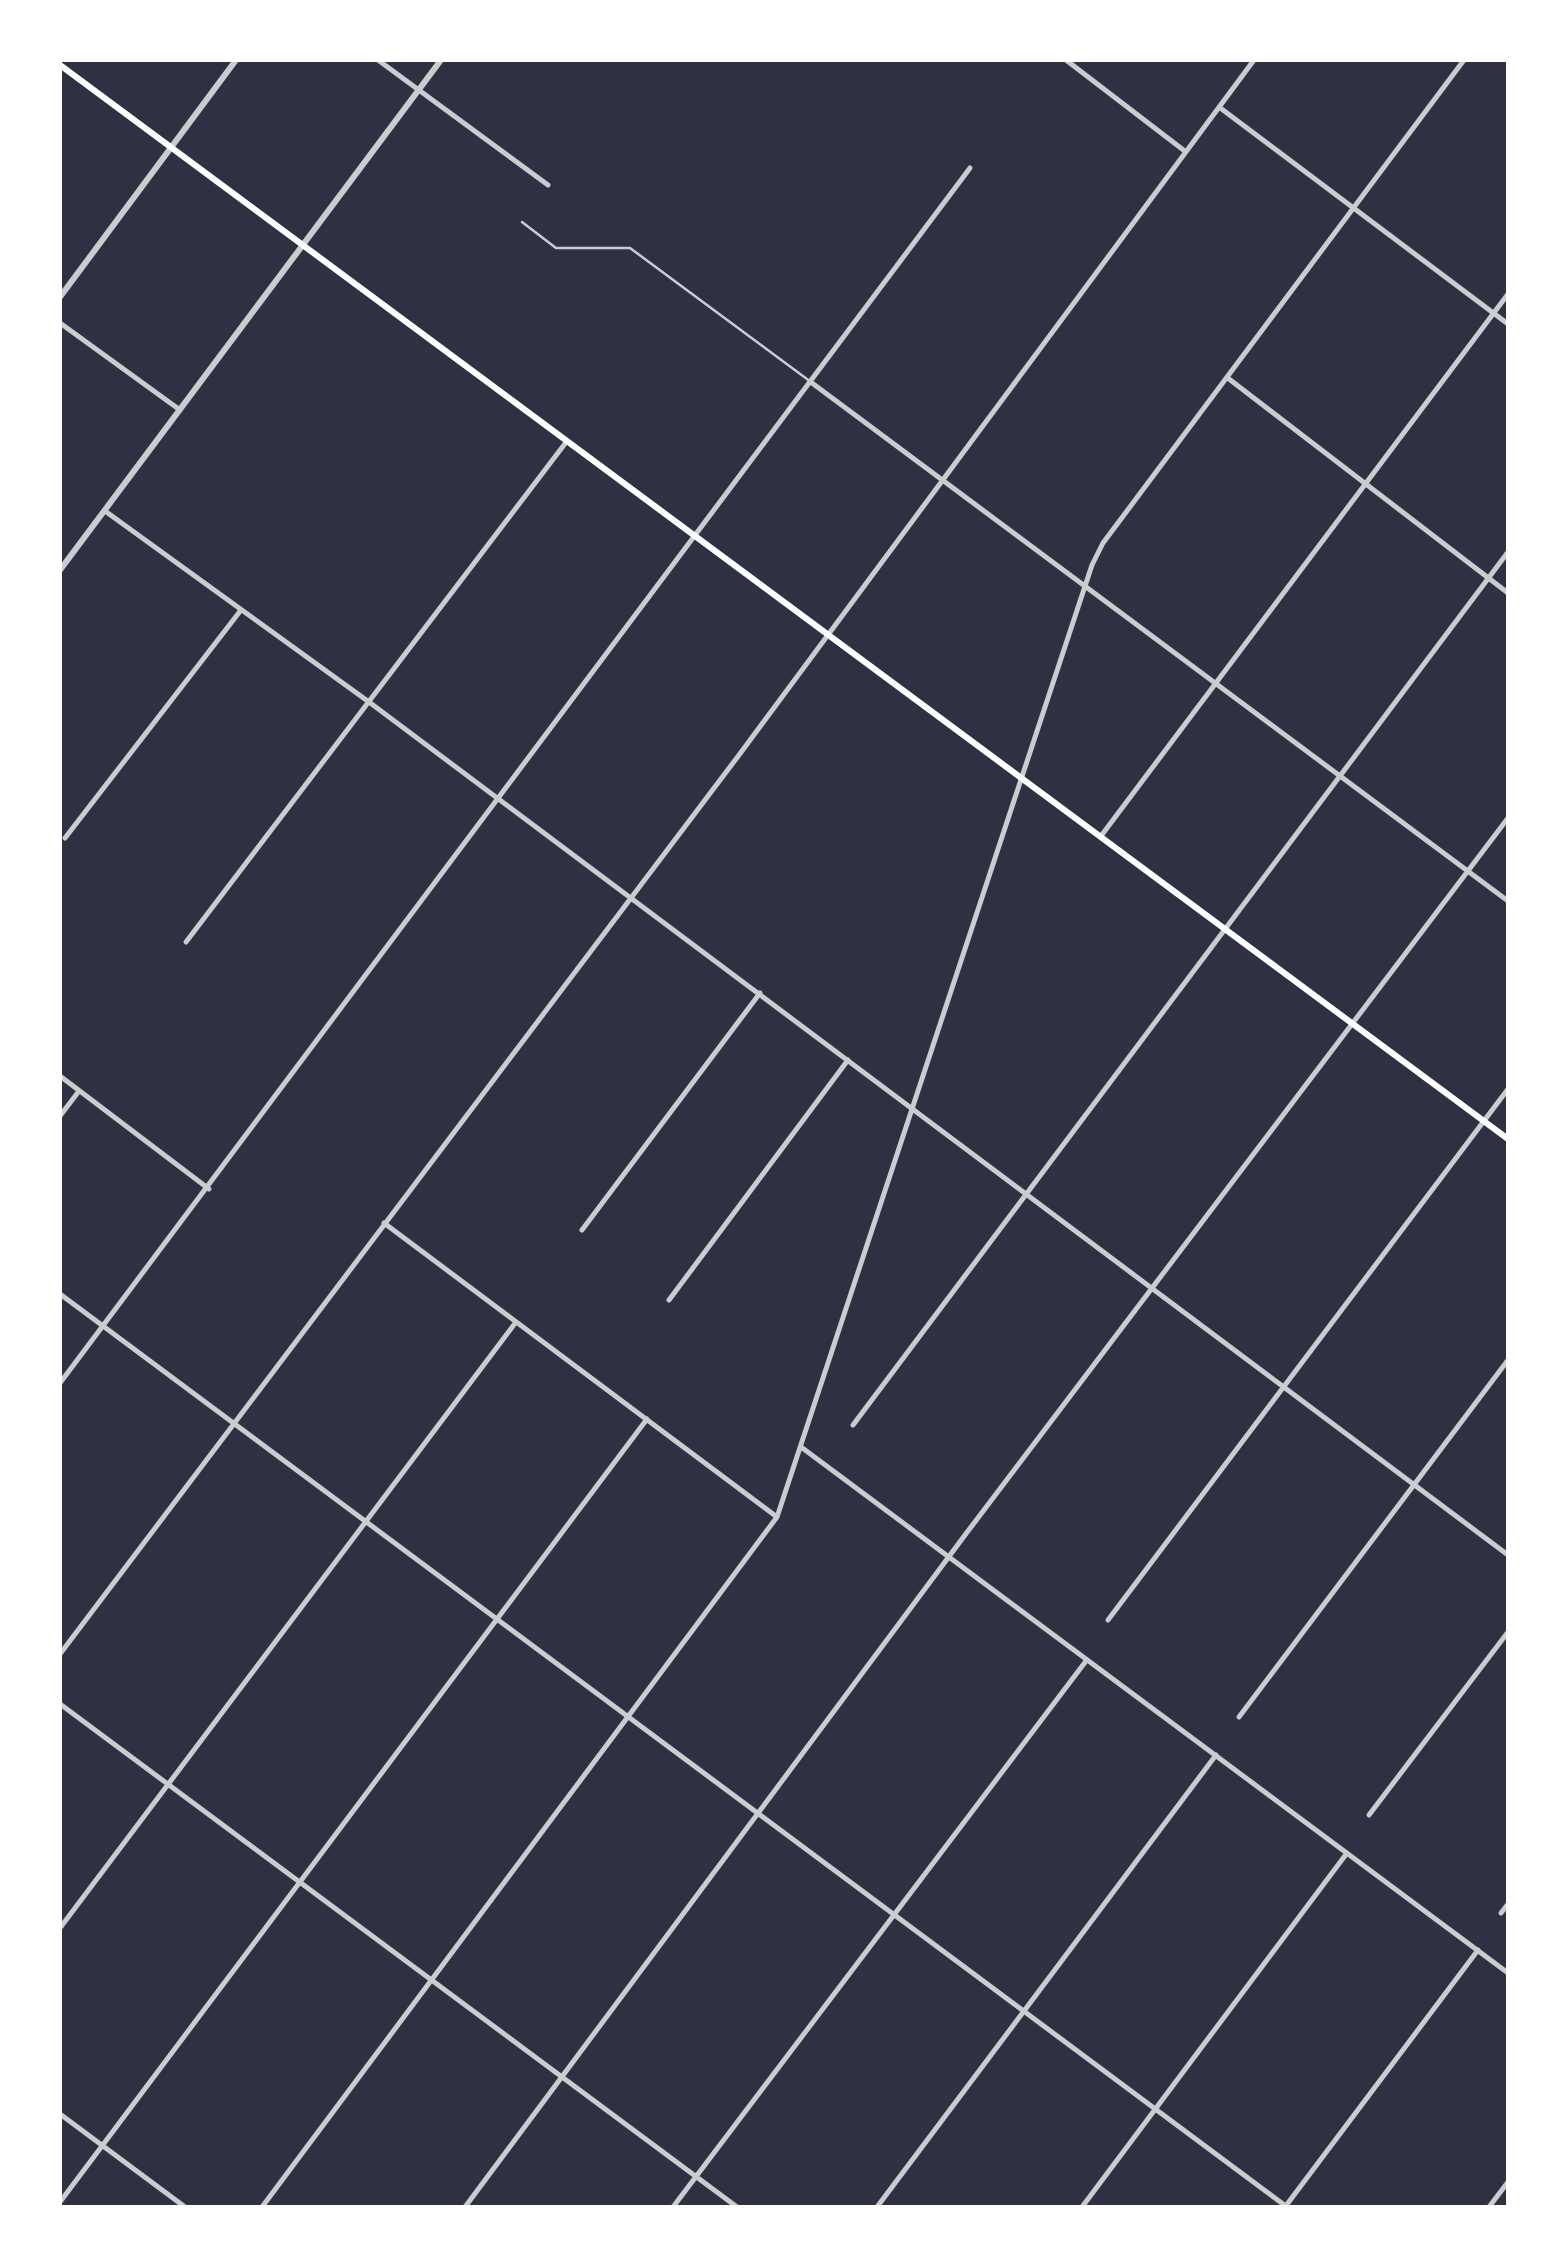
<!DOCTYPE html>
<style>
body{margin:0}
#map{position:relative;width:1568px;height:2267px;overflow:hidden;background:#2d3142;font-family:"DM Sans",sans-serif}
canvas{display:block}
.frame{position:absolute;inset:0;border:62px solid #fff;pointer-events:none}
</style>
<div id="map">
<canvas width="1568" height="2267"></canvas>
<div class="frame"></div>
</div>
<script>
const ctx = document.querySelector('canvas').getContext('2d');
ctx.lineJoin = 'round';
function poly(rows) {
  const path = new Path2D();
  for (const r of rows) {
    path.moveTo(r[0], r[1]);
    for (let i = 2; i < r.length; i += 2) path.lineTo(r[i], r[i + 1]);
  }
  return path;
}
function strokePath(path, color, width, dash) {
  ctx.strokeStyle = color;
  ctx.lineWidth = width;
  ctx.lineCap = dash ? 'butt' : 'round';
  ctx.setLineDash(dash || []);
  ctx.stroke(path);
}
strokePath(poly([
 [522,222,556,248,630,248,811,382]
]), '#caccd0', 2.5);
strokePath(poly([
 [378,60,548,185],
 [1066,60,1186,152],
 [1219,107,1508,324],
 [60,323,180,410],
 [1229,379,1508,593],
 [812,383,1508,901],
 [105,511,369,702,1508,1555],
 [1101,836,1508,294],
 [65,838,241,610],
 [186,942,567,441],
 [60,1076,209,1189],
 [60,1116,79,1091],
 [384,1223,777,1517],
 [582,1230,760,993],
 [60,1294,1287,2207],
 [669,1300,848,1060],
 [60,1383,970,168],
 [853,1425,1508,552],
 [801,1447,1508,1973],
 [1108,1620,1508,1089],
 [60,1654,739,755,1254,60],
 [60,1704,737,2207],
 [1239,1717,1508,1360],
 [1369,1815,1508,1632],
 [1501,1913,1508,1904],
 [60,1928,516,1322],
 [60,2114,185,2207],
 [60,2202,647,1419],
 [262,2207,777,1517,1092,565,1103,543,1464,60],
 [465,2207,965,1535,1508,818],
 [673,2207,1086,1661],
 [877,2207,1216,1755],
 [1082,2207,1347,1853],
 [1285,2207,1478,1950],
 [1489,2207,1508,2182]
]), '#caccd0', 5);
strokePath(poly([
 [60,297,236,60],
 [60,570,441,60]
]), '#caccd0', 6);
strokePath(poly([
 [60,65,1508,1139]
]), '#fff', 6);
</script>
